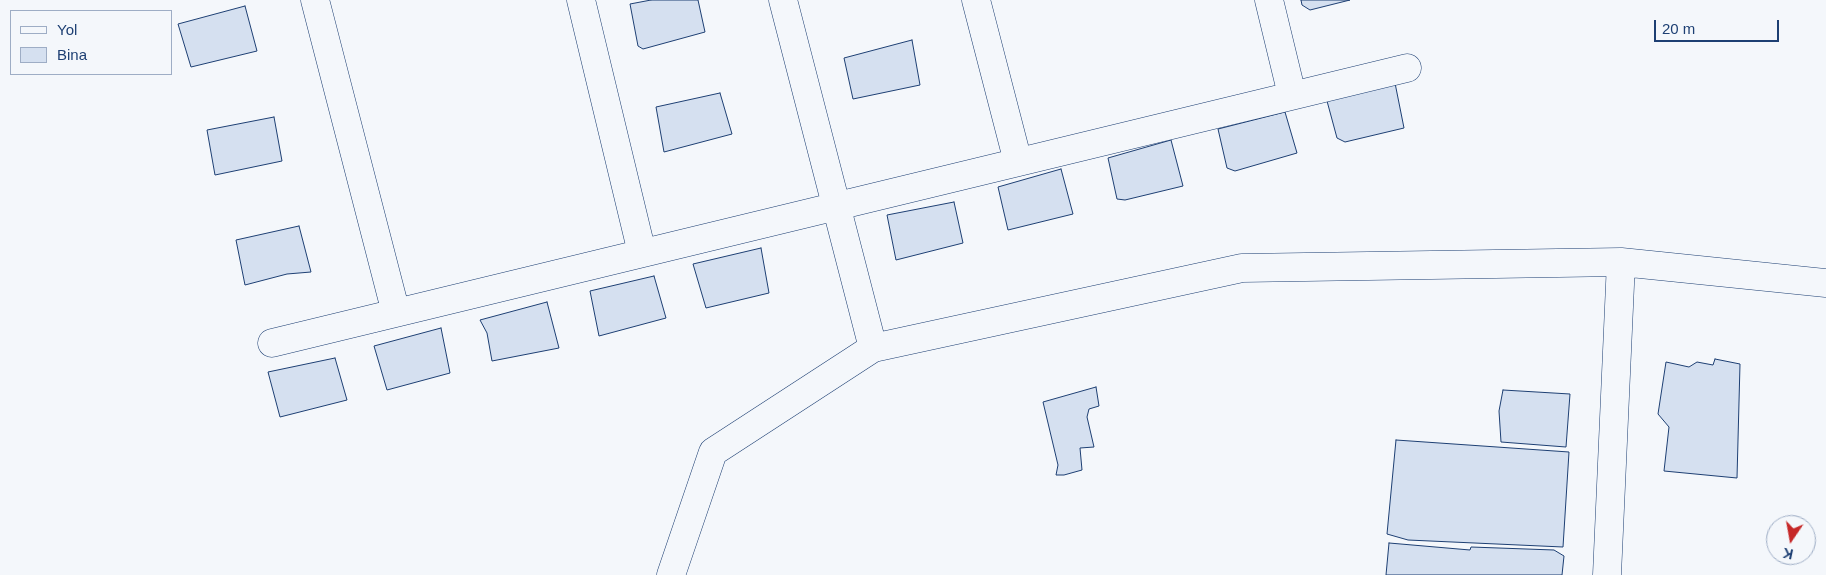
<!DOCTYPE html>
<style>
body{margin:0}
#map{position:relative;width:1826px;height:575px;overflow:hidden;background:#f4f7fb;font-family:Helvetica,sans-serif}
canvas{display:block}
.legend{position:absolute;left:10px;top:10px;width:162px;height:65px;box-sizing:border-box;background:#f4f7fb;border:1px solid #9eadc5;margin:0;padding:6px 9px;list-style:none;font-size:15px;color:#1d3f73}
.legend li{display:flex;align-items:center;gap:10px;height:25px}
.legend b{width:25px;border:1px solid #9eadc5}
.north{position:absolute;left:1766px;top:515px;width:50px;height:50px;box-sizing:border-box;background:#f4f7fb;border:1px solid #9eadc5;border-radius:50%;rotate:192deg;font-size:14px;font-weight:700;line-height:20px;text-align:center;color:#1d3f73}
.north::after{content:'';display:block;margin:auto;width:18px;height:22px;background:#c62828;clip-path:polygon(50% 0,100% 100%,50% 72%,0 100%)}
.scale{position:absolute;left:1654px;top:20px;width:125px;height:22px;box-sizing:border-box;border:2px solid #1d3f73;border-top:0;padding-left:6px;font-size:15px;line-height:18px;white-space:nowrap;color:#1d3f73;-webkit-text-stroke:4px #f4f7fb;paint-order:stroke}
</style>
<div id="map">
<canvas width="1826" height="575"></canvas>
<ul class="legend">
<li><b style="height:6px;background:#f4f7fb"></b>Yol</li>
<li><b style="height:14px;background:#d5e0f0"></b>Bina</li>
</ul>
<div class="north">K</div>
<div class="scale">20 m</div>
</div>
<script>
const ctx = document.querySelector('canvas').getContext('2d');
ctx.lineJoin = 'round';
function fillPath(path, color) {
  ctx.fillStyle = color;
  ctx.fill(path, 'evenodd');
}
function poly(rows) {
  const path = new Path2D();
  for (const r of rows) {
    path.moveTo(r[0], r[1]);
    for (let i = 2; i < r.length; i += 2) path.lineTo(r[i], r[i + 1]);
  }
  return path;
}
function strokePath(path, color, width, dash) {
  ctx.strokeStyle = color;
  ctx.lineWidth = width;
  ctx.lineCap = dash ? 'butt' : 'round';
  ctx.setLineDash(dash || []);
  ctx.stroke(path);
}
const building = poly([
 [651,0,698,0,705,32,643,49,638,46,630,4,651,0],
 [1301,0,1350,0,1310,10,1302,5,1301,0],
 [245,6,257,51,191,67,178,24,245,6],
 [912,40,920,85,853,99,844,58,912,40],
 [1395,83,1404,128,1345,142,1337,138,1327,101,1395,83],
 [720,93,732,134,664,152,656,107,720,93],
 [1285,112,1297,153,1235,171,1227,168,1218,129,1285,112],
 [274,117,282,161,215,175,207,130,274,117],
 [1171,140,1183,186,1125,200,1117,199,1108,158,1171,140],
 [1061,169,1073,214,1008,230,998,187,1061,169],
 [954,202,963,243,896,260,887,215,954,202],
 [299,226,311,272,287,274,245,285,236,240,299,226],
 [761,248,769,293,706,308,693,264,761,248],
 [654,276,666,318,599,336,590,291,654,276],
 [547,302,559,348,492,361,487,333,480,320,547,302],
 [441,328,450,373,387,390,374,346,441,328],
 [335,358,347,400,280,417,268,372,335,358],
 [1715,359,1740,364,1737,478,1664,471,1669,427,1658,414,1666,362,1689,367,1697,362,1713,365,1715,359],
 [1096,387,1099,406,1089,409,1087,417,1094,447,1080,448,1082,470,1064,475,1056,475,1058,465,1043,402,1096,387],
 [1503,390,1570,394,1566,447,1501,442,1499,411,1503,390],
 [1396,440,1569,452,1563,547,1408,540,1387,534,1396,440],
 [1389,543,1470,550,1471,547,1554,550,1564,556,1562,575,1386,575,1389,543]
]);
fillPath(building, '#d5e0f0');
strokePath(building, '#1d3f73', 1);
const minor = poly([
 [315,0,396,313],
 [581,0,642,253],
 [783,0,873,348],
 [976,0,1018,162],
 [1269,0,1292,95],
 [272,343,1407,68],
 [671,575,713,452,873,348,1242,268,1621,262,1826,283],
 [1607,575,1621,262]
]);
strokePath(minor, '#1d3f73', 29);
strokePath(minor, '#f4f7fb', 28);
</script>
